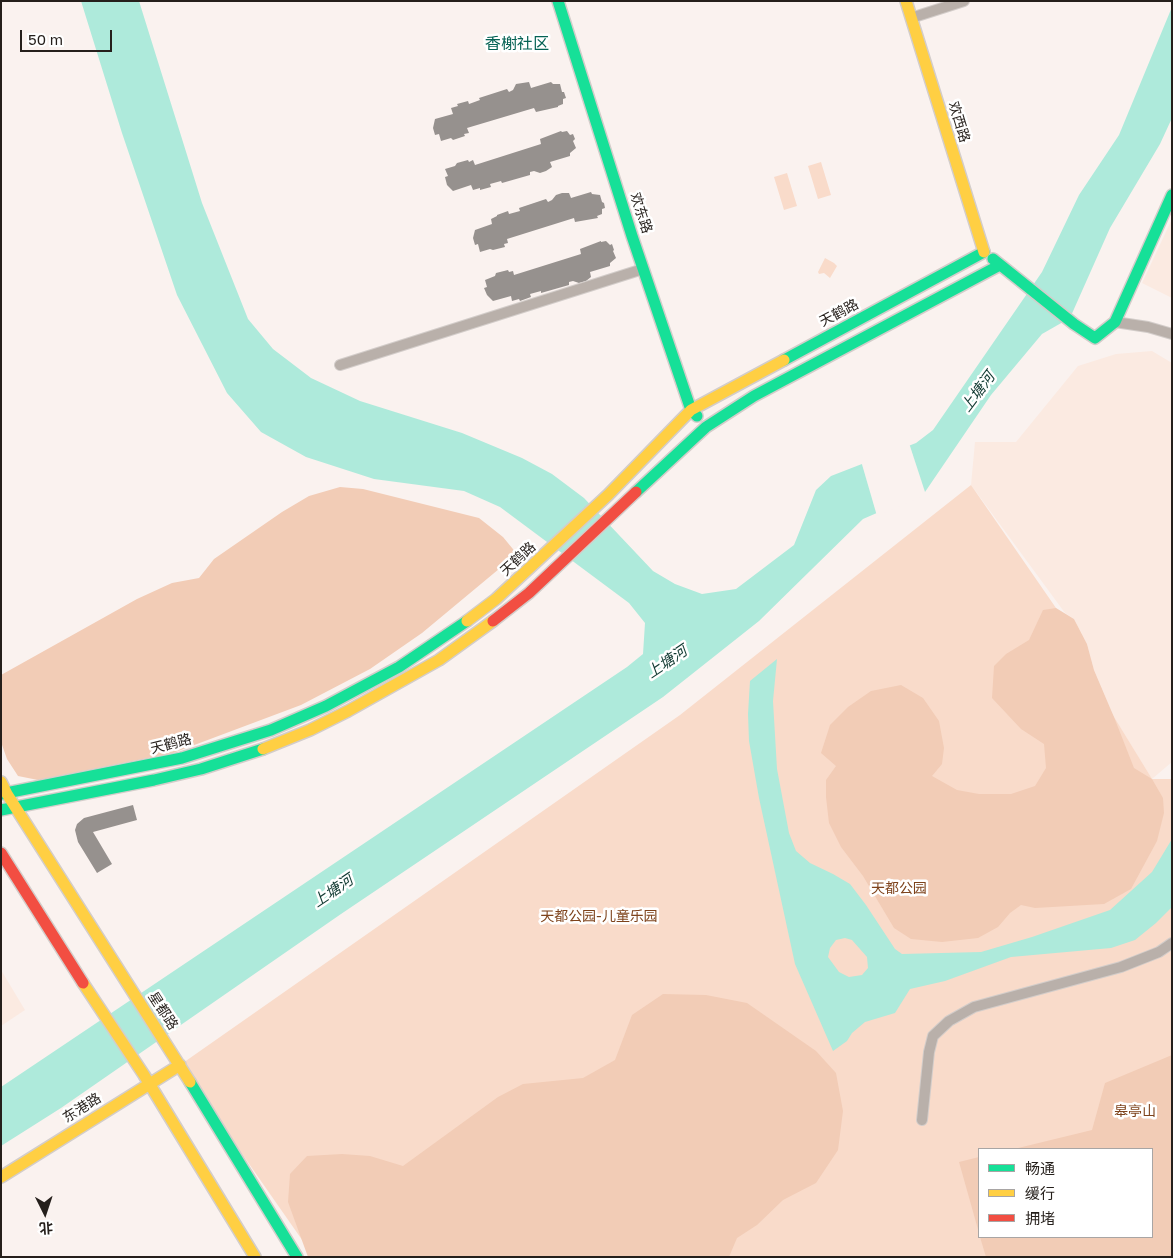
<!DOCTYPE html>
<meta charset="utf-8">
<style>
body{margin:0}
#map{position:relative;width:1173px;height:1258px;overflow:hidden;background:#faf2ef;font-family:"Golos Text","Noto Sans SC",sans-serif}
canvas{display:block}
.frame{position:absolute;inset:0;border:2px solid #251f1b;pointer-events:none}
.legend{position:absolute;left:978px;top:1148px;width:175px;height:90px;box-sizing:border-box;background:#fff;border:1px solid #a8a5a4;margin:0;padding:6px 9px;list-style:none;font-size:15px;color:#251f1b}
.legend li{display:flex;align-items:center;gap:10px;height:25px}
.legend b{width:25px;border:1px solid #a8a5a4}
.north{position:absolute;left:20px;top:1188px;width:50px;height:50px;-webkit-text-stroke:4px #fff;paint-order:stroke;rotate:176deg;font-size:14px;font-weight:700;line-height:20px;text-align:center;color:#251f1b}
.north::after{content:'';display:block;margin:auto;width:18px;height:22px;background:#251f1b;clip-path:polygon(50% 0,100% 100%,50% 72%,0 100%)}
.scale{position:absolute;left:20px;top:30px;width:92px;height:22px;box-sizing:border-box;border:2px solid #251f1b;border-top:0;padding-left:6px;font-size:15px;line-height:18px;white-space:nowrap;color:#251f1b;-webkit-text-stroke:4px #fff;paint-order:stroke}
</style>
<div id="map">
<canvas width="1173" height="1258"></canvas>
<div class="frame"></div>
<ul class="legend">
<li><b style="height:6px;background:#16e098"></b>畅通</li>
<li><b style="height:6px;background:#ffcf43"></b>缓行</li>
<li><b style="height:6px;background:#f24e42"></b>拥堵</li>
</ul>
<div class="north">北</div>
<div class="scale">50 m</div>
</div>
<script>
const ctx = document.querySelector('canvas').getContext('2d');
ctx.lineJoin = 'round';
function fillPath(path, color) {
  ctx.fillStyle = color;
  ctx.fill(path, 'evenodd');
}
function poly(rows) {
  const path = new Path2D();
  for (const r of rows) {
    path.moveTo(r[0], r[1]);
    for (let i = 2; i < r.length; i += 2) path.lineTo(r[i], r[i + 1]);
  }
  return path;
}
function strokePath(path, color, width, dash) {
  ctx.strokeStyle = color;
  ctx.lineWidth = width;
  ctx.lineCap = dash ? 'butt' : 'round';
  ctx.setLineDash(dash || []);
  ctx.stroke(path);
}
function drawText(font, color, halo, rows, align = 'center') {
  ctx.font = font + ' "Golos Text","Noto Sans SC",sans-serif';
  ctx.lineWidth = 5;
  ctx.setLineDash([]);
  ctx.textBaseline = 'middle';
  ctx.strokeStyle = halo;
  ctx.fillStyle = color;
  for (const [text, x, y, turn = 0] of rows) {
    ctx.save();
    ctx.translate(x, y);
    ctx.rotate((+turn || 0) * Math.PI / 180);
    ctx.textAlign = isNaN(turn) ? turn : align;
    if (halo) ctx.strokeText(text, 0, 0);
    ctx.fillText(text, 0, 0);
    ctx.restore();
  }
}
fillPath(poly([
 [1172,219,1172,298,1142,283],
 [1152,351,1172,363,1172,762,1152,779,1134,768,1114,717,1094,670,1087,644,1074,619,1065,613,971,485,975,442,1016,442,1078,366,1116,354],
 [1,970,25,1010,1,1026]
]), '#fbeae1');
fillPath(poly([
 [821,162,831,195,818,199,808,166],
 [787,173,797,206,784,210,774,177],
 [825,258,834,263,837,266,830,278,824,273,819,274,818,272],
 [971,485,1056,608,1114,717,1152,779,1172,779,1172,1257,314,1257,180,1065,680,715],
 [979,1149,1152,1149,1152,1237,979,1237]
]), '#f9dbca');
fillPath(poly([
 [340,487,363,489,479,518,503,537,517,554,422,633,370,669,301,705,173,753,38,780,18,776,7,759,1,742,1,675,137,599,172,583,199,578,214,559,282,512,309,496],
 [1056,608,1074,619,1087,644,1094,670,1114,717,1134,768,1152,779,1163,798,1164,813,1157,841,1131,889,1104,904,1035,908,1021,905,1010,913,998,927,978,938,942,942,911,939,894,928,863,876,841,847,829,823,826,797,826,780,836,766,821,753,830,725,848,707,871,691,901,685,923,698,939,721,944,748,942,764,932,776,957,790,979,794,1011,794,1035,786,1046,768,1044,744,1021,729,992,698,994,666,1006,654,1029,640,1043,610],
 [663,994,706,995,747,1003,816,1051,836,1073,843,1111,838,1150,816,1183,783,1200,757,1225,737,1238,729,1257,308,1257,288,1202,290,1174,307,1156,342,1154,370,1156,403,1166,498,1097,523,1084,583,1078,615,1060,632,1015],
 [1172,1055,1172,1257,986,1257,980,1237,1152,1237,1152,1149,1014,1149,1092,1130,1105,1083],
 [979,1157,979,1233,959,1162]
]), '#f2ccb6');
fillPath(poly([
 [81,1,139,1,202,203,248,319,273,349,311,378,360,401,462,433,522,458,552,474,584,498,653,571,675,584,702,594,736,589,794,545,816,490,831,476,916,443,933,430,1042,272,1079,195,1119,135,1172,7,1172,118,1160,144,1110,228,1070,318,1042,334,991,395,925,492,863,519,759,621,663,697,341,914,61,1108,1,1146,1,1087,627,667,643,654,645,623,629,603,500,507,464,491,374,479,306,457,261,432,227,393,177,295,122,133],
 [777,659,773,701,777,769,789,833,796,851,810,863,833,874,850,884,866,905,895,949,902,954,981,952,1032,937,1110,910,1152,872,1172,839,1172,907,1156,923,1135,940,1111,948,1011,957,945,981,910,989,895,1013,865,1022,852,1033,847,1041,833,1051,795,964,759,798,749,741,748,714,750,681],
 [845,938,852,940,867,957,868,968,862,975,849,977,839,972,828,957,830,948,836,940]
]), '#aeeadb');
fillPath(poly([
 [909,443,926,495,877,516,861,461]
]), '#faf2ef');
fillPath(poly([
 [529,82,531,88,551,82,553,84,560,84,562,92,564,92,566,98,563,99,563,104,558,106,558,107,536,112,534,108,467,128,469,133,464,134,465,136,453,140,451,138,441,141,439,134,435,135,433,128,435,119,453,114,451,108,458,106,457,104,468,101,469,104,480,100,479,98,507,89,509,92,513,90,516,84],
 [561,131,562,132,567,131,570,135,573,134,575,139,573,141,576,148,570,153,570,156,550,162,552,167,546,171,540,173,534,171,530,172,530,175,502,183,501,181,490,184,491,187,480,190,480,188,473,190,471,185,453,191,447,185,445,177,448,176,445,169,455,166,457,163,468,160,469,162,473,160,475,165,541,144,540,139],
 [591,192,592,194,600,195,602,202,604,203,605,208,602,209,602,214,597,216,598,218,575,222,574,218,507,239,508,243,504,244,505,247,493,250,490,249,480,252,478,244,475,245,473,238,475,230,492,224,491,219,497,216,497,215,508,211,509,214,520,211,519,208,546,199,548,202,552,200,556,195,562,193,569,193,571,198],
 [601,241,601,242,606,241,610,245,612,244,614,250,613,251,616,258,610,263,610,266,590,272,591,277,586,281,579,283,573,281,569,282,569,285,541,293,541,291,530,294,531,297,520,301,519,299,512,301,511,296,493,301,487,295,484,288,487,287,485,280,495,276,496,273,508,270,509,272,513,271,514,275,581,254,580,249],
 [133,805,137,820,93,832,112,864,97,873,78,842,75,830,77,824,84,818]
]), '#96918e');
const street = poly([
 [911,18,964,1],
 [1115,322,1148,327,1172,334],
 [340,365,643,269],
 [922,1120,929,1052,933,1036,949,1021,974,1007,1121,967,1159,952,1172,943]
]);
const fast = poly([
 [558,1,632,236,691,410,697,416],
 [993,259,1074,324,1095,338,1115,322,1172,195],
 [784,360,984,252],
 [636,492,706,427,754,396,1000,265],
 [1,794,182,758,271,730,326,706,399,667,467,621],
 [1,810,154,780,201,769,263,749],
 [190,1082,297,1257]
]);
const slow = poly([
 [906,1,984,252],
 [467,621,496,599,608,495,691,410,784,360],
 [263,749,310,730,348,711,439,660,493,621],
 [1,782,7,794,190,1082],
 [83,983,144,1075,255,1257],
 [1,1177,180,1065]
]);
const jam = poly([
 [493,621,529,593,636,492],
 [1,853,83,983]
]);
strokePath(street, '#d3cdca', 12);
strokePath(fast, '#d3cdca', 14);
strokePath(slow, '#d3cdca', 14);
strokePath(jam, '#d3cdca', 14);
strokePath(street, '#b9b0aa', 10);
strokePath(fast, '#16e098', 11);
strokePath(slow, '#ffcf43', 11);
strokePath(jam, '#f24e42', 11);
drawText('14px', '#251f1b', '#fff', [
 ["欢西路",959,122,73],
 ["欢东路",641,213,72],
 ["天鹤路",839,313,-28],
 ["天鹤路",518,559,-43],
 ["天鹤路",171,744,-14],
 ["星都路",163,1011,57],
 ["东港路",82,1108,-32]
]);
drawText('14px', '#7e431c', '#fff', [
 ["天都公园",899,889],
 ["天都公园-儿童乐园",599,917],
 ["皋亭山",1135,1112]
]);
drawText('italic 15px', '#103931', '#fff', [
 ["上塘河",978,392,-53],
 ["上塘河",667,662,-34],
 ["上塘河",333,891,-34]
]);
drawText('16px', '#056254', '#fff', [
 ["香榭社区",517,44]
]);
</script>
